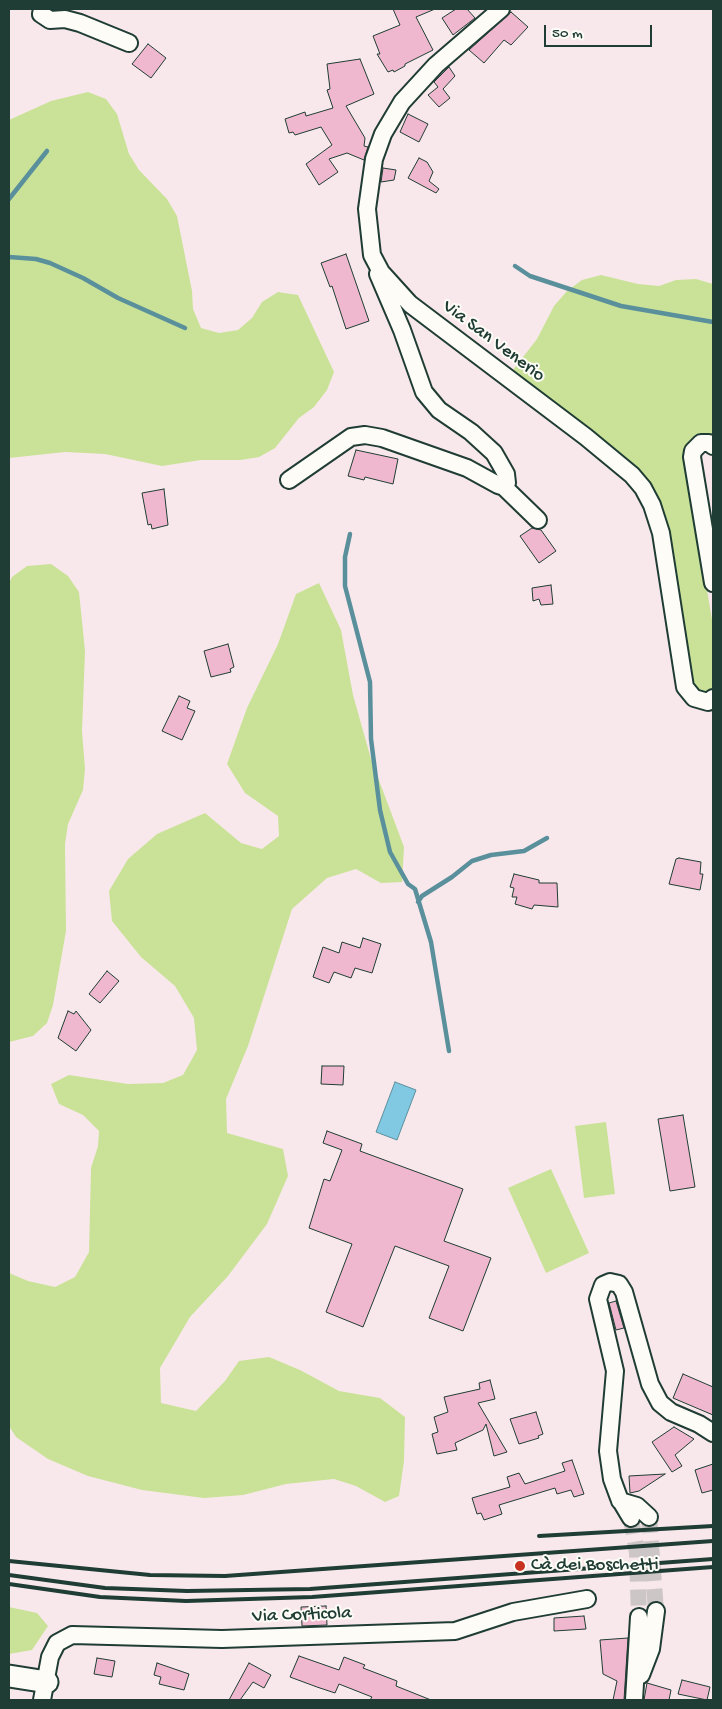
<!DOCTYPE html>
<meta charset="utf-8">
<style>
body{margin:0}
#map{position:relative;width:722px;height:1709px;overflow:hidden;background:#f9e8eb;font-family:"Gochi Hand",sans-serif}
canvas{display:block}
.frame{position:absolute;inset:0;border:10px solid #1f3d34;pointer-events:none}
.scale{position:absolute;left:544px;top:25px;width:108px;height:22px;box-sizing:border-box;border:2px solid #1f3d34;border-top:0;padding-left:6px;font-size:15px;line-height:18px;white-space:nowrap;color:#1f3d34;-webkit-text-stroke:4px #fdfcf7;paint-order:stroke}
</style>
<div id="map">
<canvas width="722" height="1709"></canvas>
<div class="frame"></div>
<div class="scale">50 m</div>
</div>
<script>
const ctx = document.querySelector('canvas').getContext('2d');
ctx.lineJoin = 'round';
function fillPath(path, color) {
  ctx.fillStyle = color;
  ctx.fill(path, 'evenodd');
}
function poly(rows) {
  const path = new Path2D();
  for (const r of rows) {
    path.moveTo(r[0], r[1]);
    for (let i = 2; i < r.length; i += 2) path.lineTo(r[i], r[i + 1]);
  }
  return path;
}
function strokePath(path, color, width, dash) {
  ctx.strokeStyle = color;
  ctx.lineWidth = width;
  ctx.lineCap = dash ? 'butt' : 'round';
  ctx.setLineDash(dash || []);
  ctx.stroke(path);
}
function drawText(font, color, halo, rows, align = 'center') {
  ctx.font = font + ' "Gochi Hand",sans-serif';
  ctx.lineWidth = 4;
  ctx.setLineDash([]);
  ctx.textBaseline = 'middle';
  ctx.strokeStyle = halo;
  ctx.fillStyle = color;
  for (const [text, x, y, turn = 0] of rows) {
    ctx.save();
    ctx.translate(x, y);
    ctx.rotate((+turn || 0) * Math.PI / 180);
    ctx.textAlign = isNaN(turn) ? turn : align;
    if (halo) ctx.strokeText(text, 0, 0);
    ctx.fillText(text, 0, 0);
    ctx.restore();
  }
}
fillPath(poly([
 [88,92,106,99,117,114,129,154,139,170,167,199,177,216,192,291,193,309,201,328,219,333,238,330,252,318,262,302,278,292,298,295,334,372,327,390,314,407,299,418,275,448,259,457,241,460,201,460,162,466,105,454,65,452,9,458,9,120,51,101],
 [601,275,638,284,659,286,676,280,696,279,713,284,713,437,699,436,685,457,713,626,713,689,707,694,698,691,692,684,668,532,591,431,513,370,537,339,554,306,567,291,582,280],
 [51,564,68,576,79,592,85,651,82,731,85,769,83,790,68,824,65,844,66,931,53,1005,47,1023,33,1036,9,1042,9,583,12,577,27,566],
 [319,583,341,630,353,695,371,759,404,847,402,882,381,883,356,869,327,878,292,909,248,1046,226,1099,227,1133,283,1149,288,1176,267,1224,228,1276,190,1317,160,1368,161,1403,196,1411,225,1381,239,1361,269,1357,300,1370,339,1391,380,1398,405,1417,404,1461,399,1496,385,1502,356,1486,334,1479,286,1484,243,1495,204,1498,142,1490,88,1476,48,1459,16,1437,9,1426,9,1273,28,1281,55,1287,75,1277,89,1252,91,1168,98,1146,99,1131,83,1115,59,1104,51,1084,69,1075,128,1084,163,1083,183,1075,197,1050,194,1018,175,986,141,957,112,921,109,891,128,859,157,834,205,813,241,843,262,849,279,836,278,816,245,793,227,764,247,708,278,644,296,594],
 [606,1122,615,1194,584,1198,575,1126],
 [551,1169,589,1253,546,1273,508,1188],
 [9,1607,37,1613,48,1626,32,1650,9,1654]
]), '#cae298');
const water = poly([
 [395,1082,416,1090,397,1140,376,1132,395,1082]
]);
fillPath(water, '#81c8e2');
strokePath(water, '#5a909c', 1);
strokePath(poly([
 [9,199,47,151],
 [9,257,36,259,50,263,83,278,118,298,185,328],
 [515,266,530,276,621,306,713,322],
 [350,534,345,557,345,586,370,682,371,739,380,810,390,852,408,884,415,889,431,942,449,1051],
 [418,902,422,896,452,877,472,861,491,855,524,851,547,838]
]), '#5a909c', 4.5);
const building = poly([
 [393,9,435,9,416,17,433,50,405,64,405,66,394,72,393,70,388,72,377,54,380,54,373,36,400,25,393,9],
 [456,9,467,9,475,18,453,35,442,18,456,9],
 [511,12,528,27,511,45,504,40,484,63,469,50,511,12],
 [148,44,166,58,151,78,132,64,148,44],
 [360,59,374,94,346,106,365,138,364,146,368,147,364,160,347,153,329,159,338,172,319,185,306,164,332,145,321,127,295,135,293,132,289,133,285,119,305,112,306,116,333,108,327,90,330,89,327,64,360,59],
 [449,67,455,76,443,89,450,98,439,107,428,95,438,87,434,82,449,67],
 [408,114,428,124,419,142,400,132,408,114],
 [419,158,427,162,433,172,429,181,439,189,436,193,408,178,419,158],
 [383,168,396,170,394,180,381,182,383,168],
 [346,254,369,321,346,329,332,286,330,287,321,263,346,254],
 [356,450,398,459,393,484,365,477,364,480,348,476,356,450],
 [164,489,168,525,152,529,151,524,148,525,142,493,164,489],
 [532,528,541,530,556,551,539,563,520,536,532,528],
 [551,585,553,604,541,605,539,599,533,601,532,588,551,585],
 [228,644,234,667,230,669,231,672,211,677,204,651,228,644],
 [179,696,190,701,187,708,195,711,182,740,162,731,179,696],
 [679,858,701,862,700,874,703,874,700,890,669,884,676,859,679,858],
 [514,874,539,880,539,883,557,883,558,907,534,905,532,909,515,904,517,897,512,897,514,888,510,887,514,874],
 [363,938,381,944,372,973,355,968,351,978,334,972,329,983,313,977,323,947,339,953,342,942,360,948,363,938],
 [107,971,119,981,100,1003,89,994,107,971],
 [68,1011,74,1014,76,1011,91,1030,76,1051,58,1038,68,1011],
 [322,1066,344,1066,343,1085,321,1084,322,1066],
 [683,1115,695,1187,670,1191,658,1119,683,1115],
 [327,1131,362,1144,360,1151,463,1189,444,1241,491,1258,463,1331,429,1318,449,1266,395,1246,363,1327,326,1312,352,1244,309,1228,324,1179,330,1181,342,1150,323,1143,327,1131],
 [616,1301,624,1328,616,1330,609,1303,616,1301],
 [683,1374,713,1387,713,1415,673,1398,683,1374],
 [490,1380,495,1399,478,1403,507,1452,494,1456,486,1424,483,1430,455,1443,457,1450,437,1454,432,1434,438,1432,434,1417,448,1412,444,1397,480,1389,479,1383,490,1380],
 [536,1412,543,1434,538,1436,539,1438,519,1444,510,1419,536,1412],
 [674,1427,694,1439,675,1455,682,1466,672,1472,652,1442,674,1427],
 [572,1460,584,1494,574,1497,571,1490,557,1494,555,1488,499,1505,502,1514,484,1520,481,1513,477,1514,472,1498,510,1487,507,1477,519,1473,525,1484,565,1471,562,1463,572,1460],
 [713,1464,713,1490,702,1493,695,1470,713,1464],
 [665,1474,639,1491,630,1493,629,1476,665,1474],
 [326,1606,327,1625,302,1626,301,1607,326,1606],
 [584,1616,586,1629,554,1631,554,1618,584,1616],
 [628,1638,624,1700,613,1700,617,1681,603,1674,600,1640,628,1638],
 [299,1656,339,1670,344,1657,365,1665,363,1668,397,1681,396,1686,431,1700,370,1700,372,1697,339,1684,335,1693,317,1687,290,1677,299,1656],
 [97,1658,115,1661,112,1677,94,1674,97,1658],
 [157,1663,189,1674,184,1690,159,1684,161,1677,154,1675,157,1663],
 [249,1663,271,1675,264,1688,253,1682,240,1700,229,1700,249,1663],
 [682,1680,710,1687,707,1700,678,1694,682,1680],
 [647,1683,671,1690,669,1700,644,1700,647,1683]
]);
fillPath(building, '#f0b8ce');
strokePath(building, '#1f3d34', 1);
strokePath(poly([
 [649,1517,656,1611],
 [631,1518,637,1553,639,1617]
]), '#cdc6c6', 16, [16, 8]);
const minor = poly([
 [42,9,41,14,50,20,65,19,80,23,129,43],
 [501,9,436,65,402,102,383,134,374,159,367,209,372,255,381,272,410,304,586,437,632,475,643,488,652,505,661,533,685,687,694,698,708,702,713,698],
 [713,446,709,443,701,443,693,451,692,457,713,583],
 [289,480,351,437,365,435,382,438,467,468,498,485,504,487,507,483,506,474,494,453,471,432,439,410,424,392,402,330,378,274],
 [504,487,538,520],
 [620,1501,637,1506,649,1517],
 [631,1518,619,1498,612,1479,608,1451,615,1371,598,1299,603,1285,610,1282,619,1284,624,1292,650,1384,660,1403,671,1412,699,1424,713,1433],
 [641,1675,651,1649,656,1611],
 [42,1700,50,1657,57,1643,72,1635,222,1639,455,1631,513,1612,587,1599],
 [634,1700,639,1617]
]);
const major = poly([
 [9,1676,47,1682]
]);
strokePath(minor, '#1f3d34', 20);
strokePath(major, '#1f3d34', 25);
strokePath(minor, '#fdfcf7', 16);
strokePath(major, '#fdfcf7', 21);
strokePath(poly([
 [541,1536,539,1536,713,1526],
 [9,1561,150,1575,225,1576,713,1541],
 [9,1575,105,1588,187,1591,310,1589,713,1559],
 [9,1584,100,1597,186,1601,312,1597,713,1567]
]), '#1f3d34', 4);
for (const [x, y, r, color] of [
 [520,1566,6,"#c8321e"]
]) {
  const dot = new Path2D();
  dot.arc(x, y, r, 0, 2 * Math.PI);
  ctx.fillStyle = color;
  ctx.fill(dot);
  strokePath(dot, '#fdfcf7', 2);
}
drawText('19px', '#1f3d34', '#fdfcf7', [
 ["Via San Venerio",493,342,37],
 ["Via Corticola",302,1616,-2]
]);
drawText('19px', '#1f3d34', '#fdfcf7', [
 ["Cà dei Boschetti",531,1566]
], 'left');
</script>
